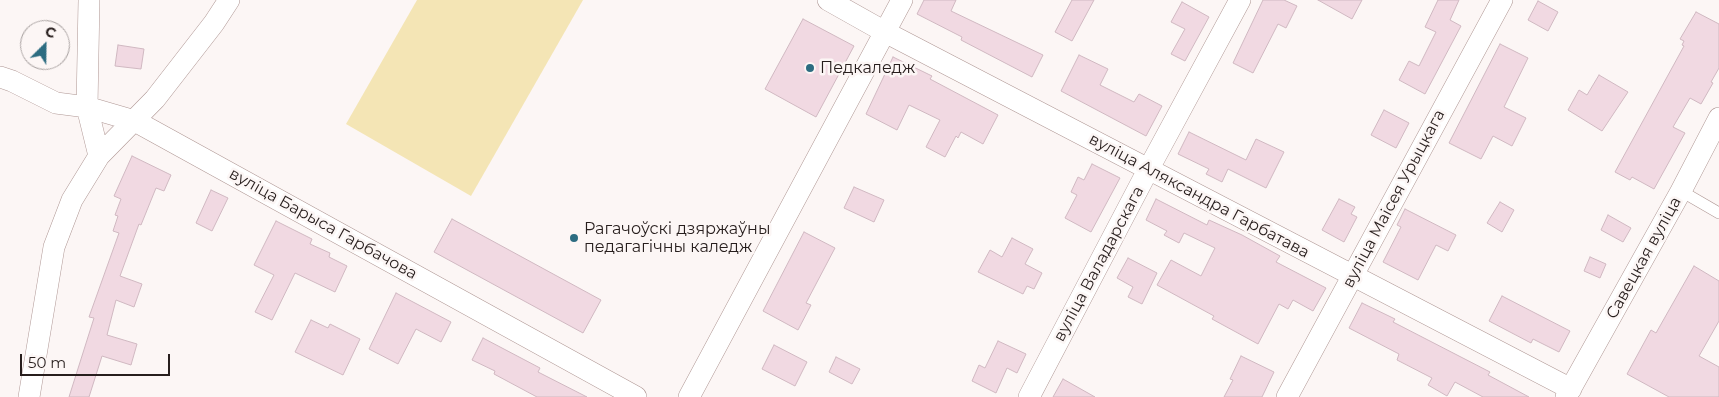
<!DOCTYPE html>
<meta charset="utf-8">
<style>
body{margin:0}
#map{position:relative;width:1719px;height:397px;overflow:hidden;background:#fcf6f5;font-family:Montserrat,sans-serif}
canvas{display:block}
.north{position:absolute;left:20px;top:20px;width:50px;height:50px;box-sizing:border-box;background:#fcf6f5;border:1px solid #a7a09f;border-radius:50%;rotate:23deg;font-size:14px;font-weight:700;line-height:20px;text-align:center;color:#271e1d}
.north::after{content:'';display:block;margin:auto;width:18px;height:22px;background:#2c6c81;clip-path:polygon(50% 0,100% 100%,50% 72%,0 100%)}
.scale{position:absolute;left:20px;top:354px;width:150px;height:22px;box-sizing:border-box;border:2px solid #271e1d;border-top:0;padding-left:6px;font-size:15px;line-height:18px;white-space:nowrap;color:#271e1d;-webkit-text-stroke:4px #fcf6f5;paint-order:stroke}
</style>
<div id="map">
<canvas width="1719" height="397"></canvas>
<div class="north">С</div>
<div class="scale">50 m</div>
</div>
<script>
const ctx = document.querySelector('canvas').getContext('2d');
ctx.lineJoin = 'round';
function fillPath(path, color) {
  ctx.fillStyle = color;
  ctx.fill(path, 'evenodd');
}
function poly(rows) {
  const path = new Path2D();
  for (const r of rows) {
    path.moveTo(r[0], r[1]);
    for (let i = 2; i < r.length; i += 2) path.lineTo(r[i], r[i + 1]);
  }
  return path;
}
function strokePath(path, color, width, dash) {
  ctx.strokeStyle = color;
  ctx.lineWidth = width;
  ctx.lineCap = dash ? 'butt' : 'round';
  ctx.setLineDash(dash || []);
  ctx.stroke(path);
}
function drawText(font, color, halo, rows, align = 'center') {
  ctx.font = font + ' Montserrat,sans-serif';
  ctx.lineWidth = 5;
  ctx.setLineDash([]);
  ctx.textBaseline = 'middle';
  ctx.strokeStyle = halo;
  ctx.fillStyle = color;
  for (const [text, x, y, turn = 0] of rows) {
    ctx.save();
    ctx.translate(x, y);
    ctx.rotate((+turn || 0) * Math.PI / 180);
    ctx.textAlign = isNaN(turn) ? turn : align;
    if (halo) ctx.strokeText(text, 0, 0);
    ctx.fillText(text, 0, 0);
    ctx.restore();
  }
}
fillPath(poly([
 [417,0,583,0,471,196,346,124]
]), '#f4e5b5');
const building = poly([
 [924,0,956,0,951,11,1043,55,1032,77,961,40,962,37,917,14,924,0],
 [1072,0,1094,0,1072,41,1055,32,1072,0],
 [1263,0,1284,0,1297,6,1286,28,1278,24,1253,73,1233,63,1263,0],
 [1318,0,1362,0,1352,19,1318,0],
 [1438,0,1459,0,1450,20,1461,26,1425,94,1399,80,1409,61,1419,66,1436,32,1425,27,1438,0],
 [1538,1,1558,12,1548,31,1528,20,1538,1],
 [1182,2,1209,17,1185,61,1171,54,1185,29,1171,22,1182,2],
 [1696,12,1719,24,1719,68,1711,82,1713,83,1701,104,1690,98,1673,127,1685,133,1654,189,1632,177,1630,180,1615,172,1684,46,1682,45,1684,41,1680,39,1696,12],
 [803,19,854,46,816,117,765,89,803,19],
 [1500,44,1528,58,1504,107,1526,118,1512,146,1493,136,1481,159,1449,143,1500,44],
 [118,45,144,49,141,69,115,66,118,45],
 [1079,55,1108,69,1100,85,1134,102,1139,94,1162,106,1146,136,1061,91,1079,55],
 [893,57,932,76,930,79,998,115,983,144,961,132,958,138,956,136,945,157,926,147,940,120,909,105,897,130,866,114,893,57],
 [1599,75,1628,92,1602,131,1568,110,1579,90,1587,95,1599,75],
 [1384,110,1409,123,1396,148,1371,135,1384,110],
 [1189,132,1246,160,1256,139,1284,152,1266,188,1228,169,1222,182,1206,174,1209,169,1178,154,1189,132],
 [132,156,171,175,164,191,156,188,141,225,139,224,120,276,142,284,134,307,116,300,107,335,137,344,131,365,102,356,89,397,69,397,94,318,89,317,119,233,113,231,118,216,115,215,121,199,114,196,132,156],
 [1092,164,1120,178,1091,232,1065,218,1077,195,1071,192,1078,177,1084,180,1092,164],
 [854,187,884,200,874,222,844,208,854,187],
 [211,190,228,198,212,231,196,223,211,190],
 [1156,199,1207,225,1209,220,1242,235,1280,256,1276,262,1326,288,1313,311,1293,300,1288,309,1279,304,1258,344,1212,319,1214,316,1157,285,1171,260,1201,276,1215,248,1184,233,1179,243,1164,235,1167,231,1146,220,1156,199],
 [1339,199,1355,207,1351,214,1357,217,1344,242,1322,230,1339,199],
 [1500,202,1514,210,1502,232,1487,223,1500,202],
 [1405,209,1456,235,1448,251,1436,245,1418,280,1383,262,1401,227,1397,225,1405,209],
 [1608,215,1631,228,1623,242,1601,230,1608,215],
 [452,219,601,300,583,333,434,252,452,219],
 [276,221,312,239,310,244,330,253,329,257,347,266,335,292,295,273,272,320,255,312,274,275,254,265,276,221],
 [804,232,835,248,806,303,811,305,798,330,763,311,804,232],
 [1012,238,1033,249,1025,264,1042,273,1034,289,1027,286,1023,294,978,272,990,250,1002,257,1012,238],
 [1590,257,1606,264,1600,278,1584,271,1590,257],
 [1128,258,1157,273,1142,304,1128,297,1133,287,1117,278,1128,258],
 [1694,266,1719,281,1719,321,1699,356,1719,367,1719,397,1669,397,1627,374,1651,330,1656,333,1694,266],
 [396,293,451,322,441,342,416,329,398,364,369,349,396,293],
 [1502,296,1570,331,1559,352,1533,339,1531,343,1489,321,1502,296],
 [1362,303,1395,319,1393,322,1490,372,1488,375,1529,397,1483,397,1455,382,1447,396,1428,385,1432,378,1397,360,1399,354,1349,328,1362,303],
 [311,320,328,328,330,324,360,339,343,375,295,352,311,320],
 [483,338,540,368,538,372,587,397,537,397,494,374,495,371,472,360,483,338],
 [998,341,1026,354,1017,373,1007,368,996,393,972,381,979,365,985,368,998,341],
 [774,345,807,362,795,386,762,369,774,345],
 [1241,356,1274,372,1262,397,1224,397,1233,380,1230,379,1241,356],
 [836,357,860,369,852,384,829,372,836,357],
 [1063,379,1095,397,1053,397,1063,379]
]);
fillPath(building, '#f1d9e2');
strokePath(building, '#d0b8c1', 1);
const lane = poly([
 [1681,191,1719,213]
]);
const street = poly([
 [89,0,87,107,99,156],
 [828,0,885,32,1571,389],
 [0,77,12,81,56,103,87,107,135,121,636,397],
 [29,397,54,247,72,200,99,156,155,99,214,23,229,0],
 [689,397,902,0],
 [1029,397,1148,170,1240,0],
 [1287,397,1502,0],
 [1566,397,1681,191,1719,118]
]);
strokePath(lane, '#af9794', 12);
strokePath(street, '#af9794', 22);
strokePath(lane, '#fff', 11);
strokePath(street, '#fff', 21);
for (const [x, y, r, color] of [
 [810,68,5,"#2c6c81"],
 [574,238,5,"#2c6c81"]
]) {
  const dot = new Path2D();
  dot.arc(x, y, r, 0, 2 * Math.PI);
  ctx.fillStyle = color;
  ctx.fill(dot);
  strokePath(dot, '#fcf6f5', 2);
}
drawText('16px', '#271e1d', '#fcf6f5', [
 ["Педкаледж",820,68],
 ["Рагачоўскі дзяржаўны",584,229],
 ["педагагічны каледж",584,247]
], 'left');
drawText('16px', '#271e1d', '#fcf6f5', [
 ["вуліца Аляксандра Гарбатава",1199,196,28],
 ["вуліца Маісея Урыцкага",1394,199,-62],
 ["вуліца Барыса Гарбачова",323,224,29],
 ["Савецкая вуліца",1644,258,-61],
 ["вуліца Валадарскага",1099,264,-62]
]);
</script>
